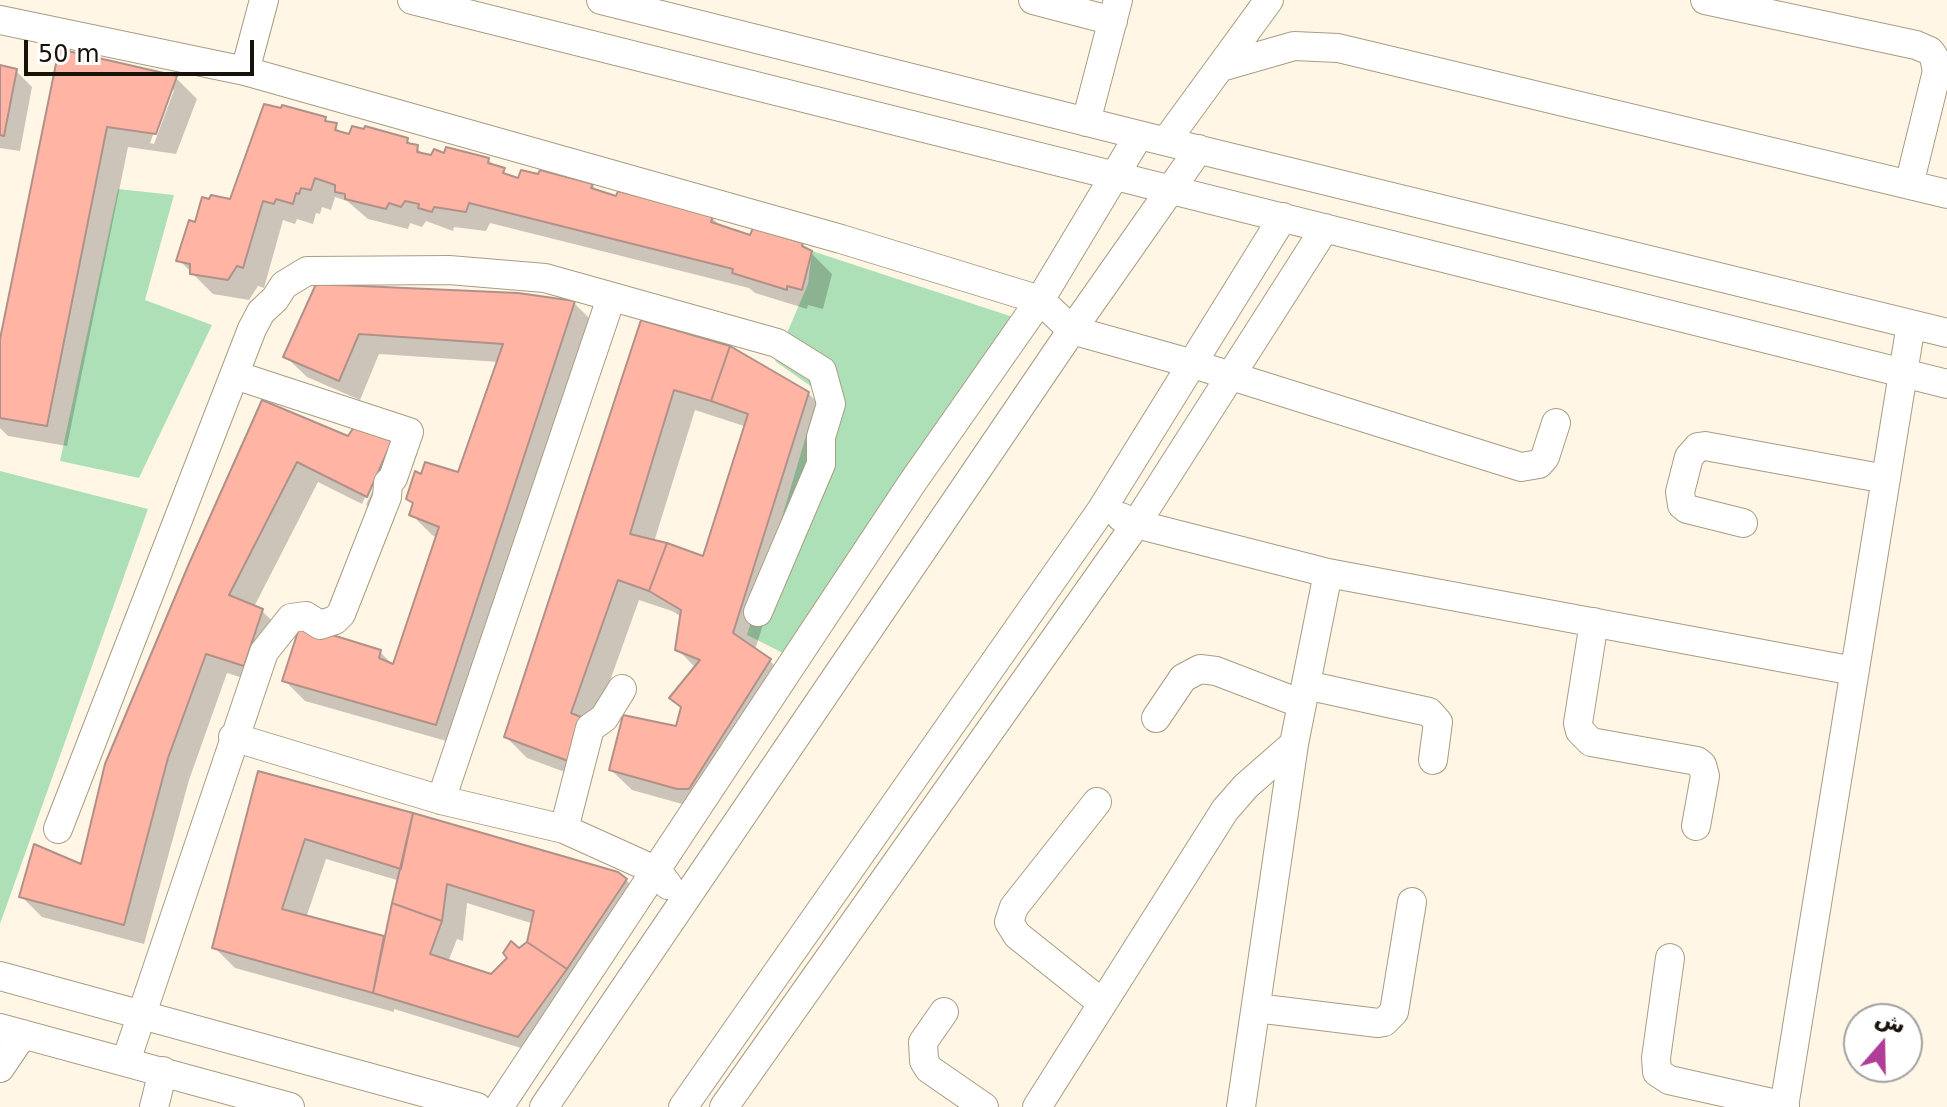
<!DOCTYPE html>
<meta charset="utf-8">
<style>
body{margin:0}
#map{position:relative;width:1947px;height:1107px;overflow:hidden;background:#fff6e6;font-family:"DejaVu Sans",Cairo,sans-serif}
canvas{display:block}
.north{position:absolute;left:1843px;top:1003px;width:80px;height:80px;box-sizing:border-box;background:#fff;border:2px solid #a3a19d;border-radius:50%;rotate:20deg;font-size:22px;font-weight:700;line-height:32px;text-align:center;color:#18130a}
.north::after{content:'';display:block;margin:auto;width:28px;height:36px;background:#b03d96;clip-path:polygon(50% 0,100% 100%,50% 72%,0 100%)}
.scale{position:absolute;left:24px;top:40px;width:230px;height:36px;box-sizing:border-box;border:4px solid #18130a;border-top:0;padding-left:10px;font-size:24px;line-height:28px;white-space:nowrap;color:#18130a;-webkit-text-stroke:6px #fff;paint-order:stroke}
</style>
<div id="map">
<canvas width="1947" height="1107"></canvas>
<div class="north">ش</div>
<div class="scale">50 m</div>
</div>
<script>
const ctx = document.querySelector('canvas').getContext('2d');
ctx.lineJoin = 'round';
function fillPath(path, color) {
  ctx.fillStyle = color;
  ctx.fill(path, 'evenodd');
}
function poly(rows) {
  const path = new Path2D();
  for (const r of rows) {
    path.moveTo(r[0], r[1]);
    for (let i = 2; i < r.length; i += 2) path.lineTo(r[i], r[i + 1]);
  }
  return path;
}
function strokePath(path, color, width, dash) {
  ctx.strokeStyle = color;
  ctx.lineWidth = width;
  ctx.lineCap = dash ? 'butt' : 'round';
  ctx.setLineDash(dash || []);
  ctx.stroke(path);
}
fillPath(poly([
 [118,189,174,195,145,300,212,325,139,478,60,461],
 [812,251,1016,318,789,656,747,635,819,392,775,361,808,284],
 [0,471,148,509,0,924]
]), '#aee0b7');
fillPath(poly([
 [60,51,176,78,197,99,176,154,128,147,67,446,8,436,0,428,0,350],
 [170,90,174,90,154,144,150,143],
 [0,67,16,71,32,87,20,151,0,148],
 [325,119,346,136,407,140,426,156,488,160,512,178,592,185,600,193,712,218,722,227,751,237,802,244,832,274,823,309,808,305,807,309,755,293,749,288,490,223,486,231,454,227,453,231,426,221,422,227,410,223,408,229,368,219,347,201,335,197,331,210,322,207,320,214,316,213,313,224,297,219,295,224,283,220,264,288,258,286,249,300,213,294,179,260,196,224,231,201],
 [317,286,574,303,595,324,457,744,305,701,284,680,380,652,394,666,438,538,432,535,411,514,422,477,459,474,499,362,379,354,360,400,307,377,286,357],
 [643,322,808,393,829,414,755,650,769,660,790,681,700,809,632,790,611,770,677,728,682,709,671,698,696,668,677,649,682,617,672,611,639,600,592,731,589,781,527,758,506,737],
 [695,410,747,427,704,558,654,542],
 [263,402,349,439,391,442,389,517,366,505,390,451,386,451,362,504,318,482,254,607,262,611,283,632,265,685,227,673,189,780,144,944,42,917,21,896,83,867],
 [260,774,626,880,647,901,534,1052,394,1009,394,1012,235,968,214,947],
 [326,859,400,881,386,941,383,938,306,918],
 [467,903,534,924,529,943,491,976,448,962,457,939,463,941]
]), '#0003');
const building = poly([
 [59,49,177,76,156,134,107,127,47,426,0,418,0,339,59,49],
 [0,65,17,69,4,136,0,135,0,65],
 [264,104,281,108,282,105,326,117,325,121,337,123,335,130,349,134,352,126,364,129,365,126,408,138,407,143,418,145,417,152,431,155,434,149,444,153,446,147,489,158,488,163,505,168,503,173,518,178,521,170,538,174,540,170,593,184,591,188,616,196,618,191,713,216,711,222,750,235,753,228,803,243,802,246,812,251,802,290,787,286,787,290,732,273,733,269,469,203,466,212,434,207,432,212,418,208,419,204,405,201,401,207,389,203,386,209,345,199,345,194,335,192,335,185,315,178,311,190,301,188,299,194,296,193,293,204,276,199,274,204,263,201,243,268,237,266,228,280,190,274,190,264,176,261,189,220,195,222,202,197,209,199,211,195,230,199,264,104],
 [316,284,518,293,575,301,436,725,282,681,300,625,381,650,379,658,393,664,439,527,409,515,413,503,406,499,415,471,421,474,425,462,458,472,503,344,359,334,339,381,283,357,316,284],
 [641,320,730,346,711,401,674,390,630,534,667,543,649,591,618,580,571,713,581,717,568,761,504,737,641,320],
 [730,346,809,392,733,633,771,659,689,789,677,789,609,770,623,715,676,726,681,707,669,698,700,660,675,650,681,610,649,591,667,543,703,556,748,414,711,401,730,346],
 [262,400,348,436,354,427,392,441,367,497,297,462,229,595,263,609,244,666,206,654,168,758,124,925,19,897,34,844,81,864,105,764,188,566,262,400],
 [258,771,413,813,401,869,305,839,282,909,384,936,373,993,212,948,258,771],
 [413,813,618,872,627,879,567,969,527,942,534,911,447,884,442,921,392,903,413,813],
 [392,903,442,921,430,954,491,974,507,958,503,953,511,941,519,948,527,942,567,969,518,1037,373,993,392,903]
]);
fillPath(building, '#ffb4a4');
strokePath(building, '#b0918a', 2);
const minor = poly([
 [412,0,1947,384],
 [601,0,1139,135,1947,333],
 [1033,0,1113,21],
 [1705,0,1916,45,1930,51,1934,57,1937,71,1909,185],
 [0,20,245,71,841,239,1040,300,1072,330,1193,364,1521,467,1539,464,1545,457,1556,423],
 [1221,67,1294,46,1338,48,1947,194],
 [245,71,264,0],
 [1086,122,1118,0],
 [1166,141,1269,0],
 [1121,517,1136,524,1328,573,1854,671],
 [1743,523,1687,509,1682,505,1680,492,1689,457,1698,447,1705,446,1886,479],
 [1594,622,1578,723,1580,731,1591,742,1697,761,1702,765,1705,776,1696,826],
 [1306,685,1429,712,1438,722,1433,760],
 [1156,718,1183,678,1200,669,1216,671,1302,704],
 [233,737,441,800,564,829,657,871,668,885],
 [441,800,611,298],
 [1097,802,1014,907,1009,922,1017,935,1102,1003],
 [58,829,252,329,261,312,275,299,284,285,307,271,449,270,545,278,777,343,822,371,831,404,821,437,821,464,758,612],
 [564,829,590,728,604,718,622,689],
 [1670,958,1656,1058,1657,1072,1669,1080,1785,1106],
 [0,976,477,1107],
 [1256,1008,1378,1023,1384,1022,1394,1012,1412,902],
 [944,1012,923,1042,924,1061,929,1069,984,1107],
 [0,1028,290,1107],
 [126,1061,264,652,291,618,306,616,320,625,335,620,341,614,387,497,388,483,393,478,409,432,235,375],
 [0,1068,23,1034],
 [154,1107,163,1071],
 [499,1107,912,483,1040,300,1139,135],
 [544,1107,1072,330,1199,149],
 [683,1107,1102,509,1283,217],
 [724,1107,1136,524,1325,228],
 [1037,1107,1225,810,1246,786,1294,744],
 [1241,1107,1294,744,1328,573],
 [1784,1107,1911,324]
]);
strokePath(minor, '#a99c82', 30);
strokePath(minor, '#fff', 28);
</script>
